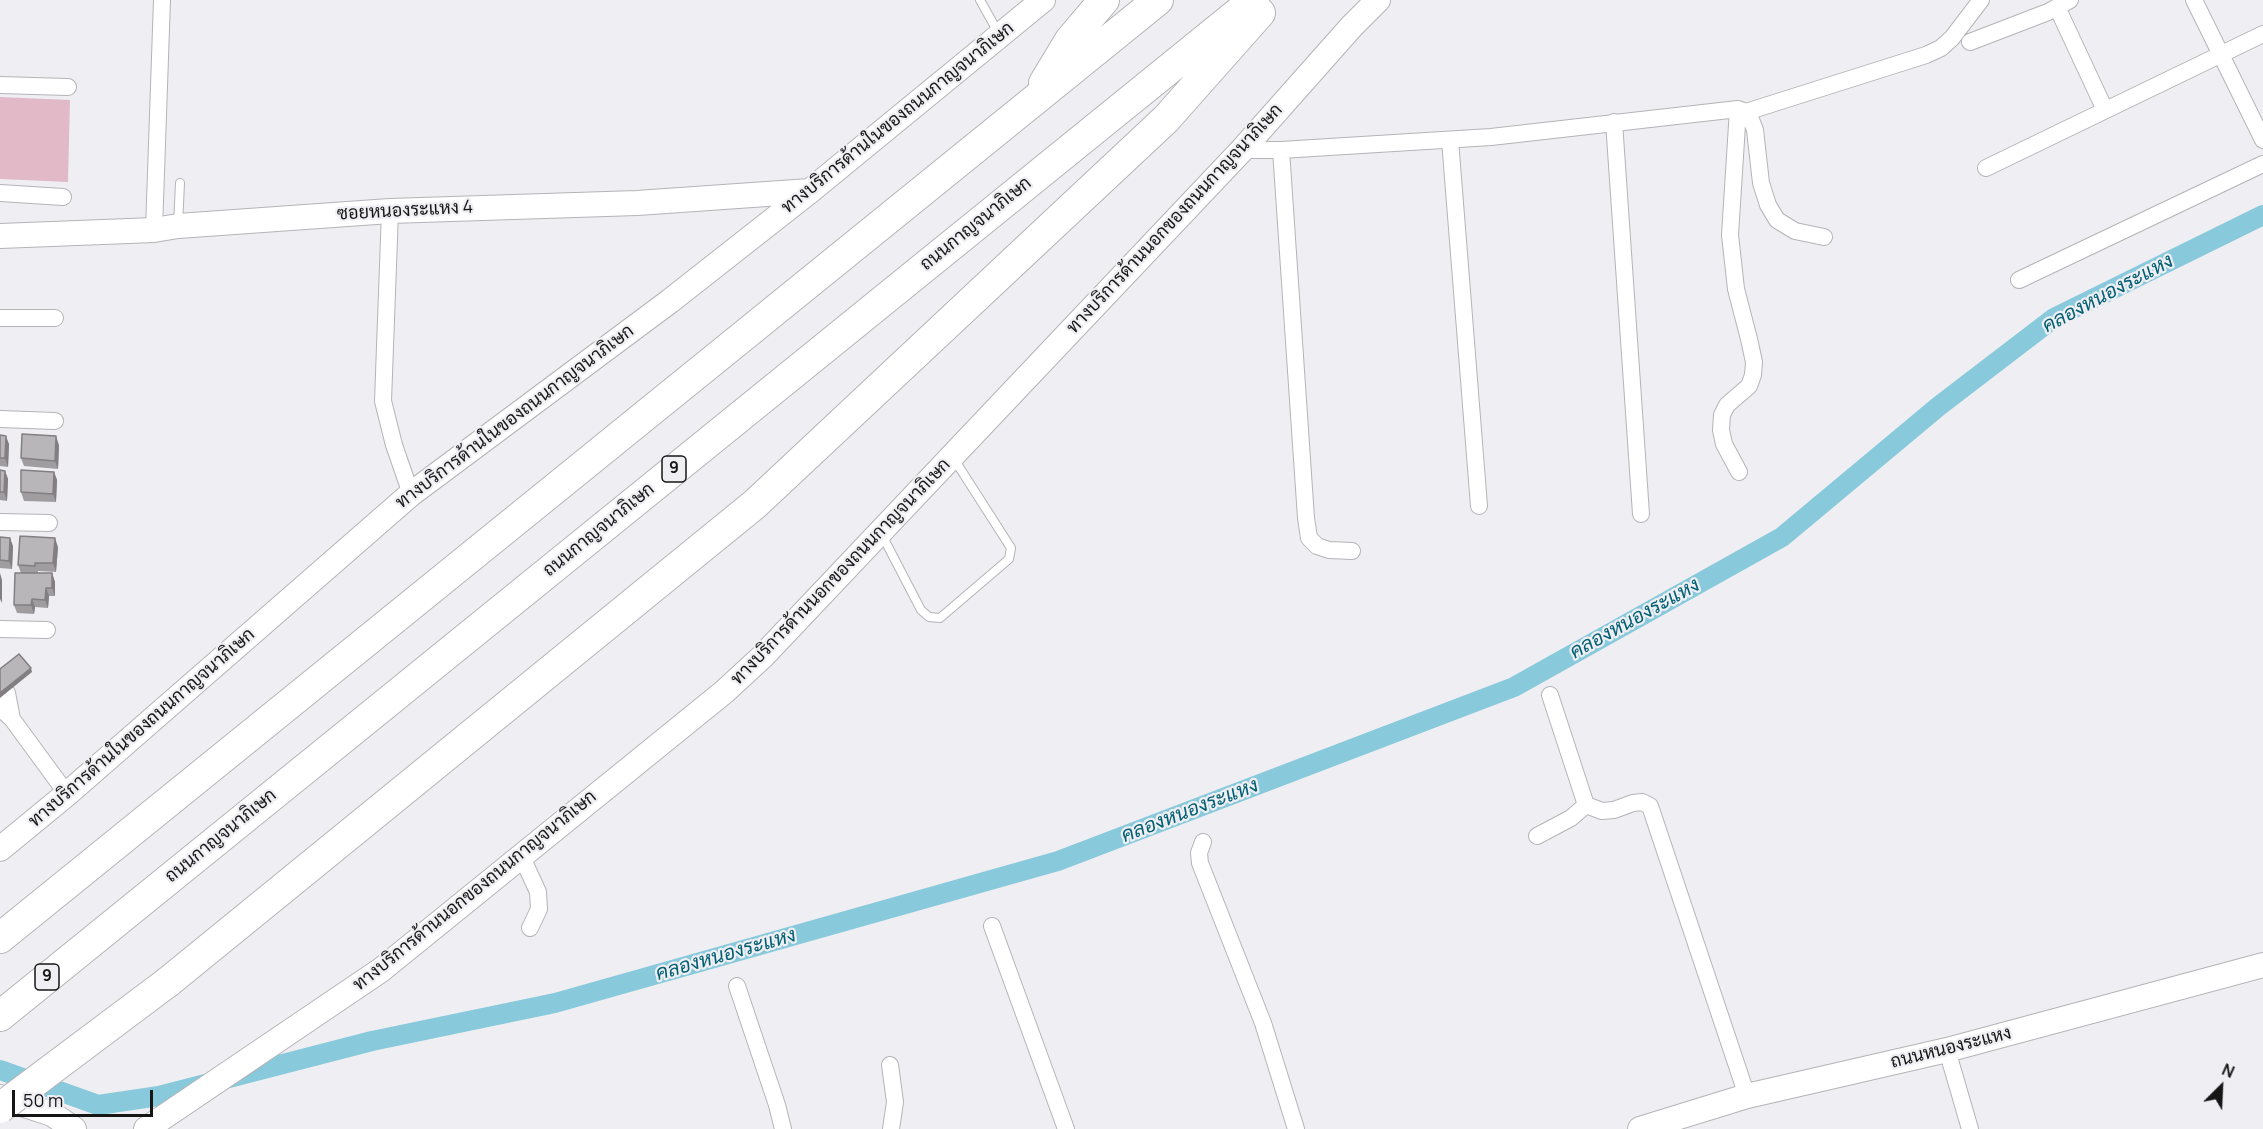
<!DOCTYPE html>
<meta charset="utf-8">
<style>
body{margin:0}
#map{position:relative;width:2263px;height:1129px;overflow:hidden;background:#efeff3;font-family:Manrope,sans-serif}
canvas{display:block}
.north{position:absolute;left:2191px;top:1057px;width:60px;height:60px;-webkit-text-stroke:4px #efeff3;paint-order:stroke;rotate:24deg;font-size:16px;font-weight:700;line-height:24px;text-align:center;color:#161617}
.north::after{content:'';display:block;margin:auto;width:21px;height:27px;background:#161617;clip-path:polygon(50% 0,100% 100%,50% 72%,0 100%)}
.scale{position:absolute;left:12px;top:1090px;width:141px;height:27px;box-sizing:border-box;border:3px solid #161617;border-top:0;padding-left:8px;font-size:18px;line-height:21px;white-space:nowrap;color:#161617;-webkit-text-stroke:4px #efeff3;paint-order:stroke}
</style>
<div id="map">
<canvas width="2263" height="1129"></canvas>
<div class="north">N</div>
<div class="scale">50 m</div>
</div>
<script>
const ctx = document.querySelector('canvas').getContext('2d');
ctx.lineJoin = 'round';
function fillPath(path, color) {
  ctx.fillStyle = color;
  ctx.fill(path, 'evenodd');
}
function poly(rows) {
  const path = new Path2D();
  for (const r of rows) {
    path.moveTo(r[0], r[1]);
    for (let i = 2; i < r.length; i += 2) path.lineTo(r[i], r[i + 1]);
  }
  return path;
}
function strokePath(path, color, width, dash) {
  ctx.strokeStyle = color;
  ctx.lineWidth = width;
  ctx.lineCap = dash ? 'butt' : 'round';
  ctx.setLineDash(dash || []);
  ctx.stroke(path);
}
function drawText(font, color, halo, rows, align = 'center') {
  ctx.font = font + ' Manrope,Sarabun,sans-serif';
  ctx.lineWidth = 4.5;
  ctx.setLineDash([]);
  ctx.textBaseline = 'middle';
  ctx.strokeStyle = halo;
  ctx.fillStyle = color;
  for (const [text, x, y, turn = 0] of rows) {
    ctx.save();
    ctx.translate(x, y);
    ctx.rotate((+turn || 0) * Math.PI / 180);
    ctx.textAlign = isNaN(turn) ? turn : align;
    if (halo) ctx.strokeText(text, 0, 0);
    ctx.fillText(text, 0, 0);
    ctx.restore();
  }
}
fillPath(poly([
 [0,97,70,100,68,182,0,179]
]), '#e1b9c7');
strokePath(poly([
 [0,1070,98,1105,159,1096,372,1041,555,1003,1058,861,1514,687,1782,537,1939,406,2054,318,2263,215]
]), '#88c9db', 20);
const lane = poly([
 [980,0,999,34],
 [178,225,180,183],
 [882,535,921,610,929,617,940,618,1009,559,1011,548,954,459]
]);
const street = poly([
 [2194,0,2263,140],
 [2057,7,2105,110],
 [1970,42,2048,12,2070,0],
 [0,85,68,87],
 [1738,109,1746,112,1750,117,1755,130,1761,183,1768,205,1777,220,1795,231,1824,237],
 [1746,112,1926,55,1941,48,1952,38,1981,0],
 [1614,122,1641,514],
 [1450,140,1479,506],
 [1242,150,1281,150,1491,137,1738,109,1730,235,1736,289,1749,339,1754,362,1753,375,1749,386,1727,405,1722,415,1721,430,1724,444,1739,472],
 [1281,150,1306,518,1309,538,1317,546,1329,550,1352,551],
 [1986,168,2263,34],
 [0,193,63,197],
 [390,211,383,401,394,445,411,494],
 [154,230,162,0],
 [2019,280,2263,164],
 [0,318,55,318],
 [0,419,55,421],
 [0,522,49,523],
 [0,629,47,630],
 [7,693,12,719],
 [1550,695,1586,805,1602,811,1614,810,1633,803,1642,802,1650,806,1747,1096],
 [0,708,12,719,67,794],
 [1537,836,1571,818,1586,805],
 [1203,842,1199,853,1200,863,1263,1023,1296,1129],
 [521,855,538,892,539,909,530,928],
 [992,926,1066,1129],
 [737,986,777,1105,783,1129],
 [1947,1050,1970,1129],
 [890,1065,895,1102,891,1129]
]);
const secondary = poly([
 [0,236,154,230,178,226,390,211,637,203,810,191],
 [0,849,67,794,411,494,670,301,810,191,1043,0],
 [0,1097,52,1114,74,1129],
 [146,1129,381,970,724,692,762,657,1242,150,1352,26,1378,0],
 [1640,1129,1747,1096,1947,1050,2263,965]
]);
const highway = poly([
 [1044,83,1070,40,1104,0],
 [0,938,1158,0],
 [168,982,755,504,1166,119,1260,13],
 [0,1016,1254,0]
]);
strokePath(lane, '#b4b4b8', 10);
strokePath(street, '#b4b4b8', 18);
strokePath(secondary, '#b4b4b8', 26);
strokePath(highway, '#b4b4b8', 32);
strokePath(lane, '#fff', 8);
strokePath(street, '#fff', 16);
strokePath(secondary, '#fff', 24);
strokePath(highway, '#fff', 30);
const highwayBridge = poly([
 [0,1108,168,982]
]);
strokePath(highwayBridge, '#b4b4b8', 32, []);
strokePath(highwayBridge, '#fff', 30);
fillPath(poly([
 [0,435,9,444,8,467,0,466],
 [59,445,58,469,24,466,21,458],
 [0,470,5,471,8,479,7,501,0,500],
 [54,472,57,480,56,502,24,501,21,492],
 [0,537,13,546,12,569,0,568],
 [58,547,56,572,38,571,38,573,52,573,55,582,55,596,49,596,48,608,35,607,34,614,17,613,14,605,21,573,18,565]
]), '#9f9da0');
fillPath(poly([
 [6,436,9,444,8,467,5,458],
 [56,436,59,445,58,469,55,461],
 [5,471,8,479,7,501,4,492],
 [54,472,57,480,56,502,53,494],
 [10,538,13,546,12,569,9,561],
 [55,538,58,547,56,572,53,563],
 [0,573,2,580,2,603,0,599],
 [52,573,55,582,55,596,52,588],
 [46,588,49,596,48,608,45,600],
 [32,599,35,607,34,614,31,605],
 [31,668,32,672,0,698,0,693]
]), '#827f82');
const building = poly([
 [22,434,56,436,55,461,21,458,22,434],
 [0,435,6,436,5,458,0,458,0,435],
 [0,470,5,471,4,492,0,492,0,470],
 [21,470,54,472,53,494,21,492,21,470],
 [20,536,55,538,53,563,35,563,35,566,18,565,20,536],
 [0,537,10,538,9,561,0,560,0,537],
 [15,573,52,573,52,588,46,588,45,600,32,599,31,605,14,605,15,573],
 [19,654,31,668,0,693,0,669,19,654]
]);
fillPath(building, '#b9b6ba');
strokePath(building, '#827f82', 1.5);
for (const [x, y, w] of [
 [674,469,24],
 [47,977,24]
]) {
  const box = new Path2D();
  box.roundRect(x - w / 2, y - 13, w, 26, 4.5);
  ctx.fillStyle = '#efeff3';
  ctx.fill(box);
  strokePath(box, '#161617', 1.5);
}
drawText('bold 16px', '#161617', null, [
 ["9",674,469],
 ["9",47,977]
]);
drawText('18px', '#161617', '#efeff3', [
 ["ทางบริการด้านในของถนนกาญจนาภิเษก",898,118,-39],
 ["ซอยหนองระแหง 4",405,211,-3],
 ["ทางบริการด้านนอกของถนนกาญจนาภิเษก",1175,219,-47],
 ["ถนนกาญจนาภิเษก",976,224,-39],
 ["ทางบริการด้านในของถนนกาญจนาภิเษก",515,417,-37],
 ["ถนนกาญจนาภิเษก",599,530,-39],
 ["ทางบริการด้านนอกของถนนกาญจนาภิเษก",841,572,-46],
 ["ทางบริการด้านในของถนนกาญจนาภิเษก",142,728,-41],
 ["ถนนกาญจนาภิเษก",221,836,-39],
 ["ทางบริการด้านนอกของถนนกาญจนาภิเษก",475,891,-39],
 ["ถนนหนองระแหง",1951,1048,-14]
]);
drawText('italic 20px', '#016073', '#efeff3', [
 ["คลองหนองระแหง",2108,294,-28],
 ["คลองหนองระแหง",1635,619,-29],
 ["คลองหนองระแหง",1190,811,-21],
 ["คลองหนองระแหง",726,955,-16]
]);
</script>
